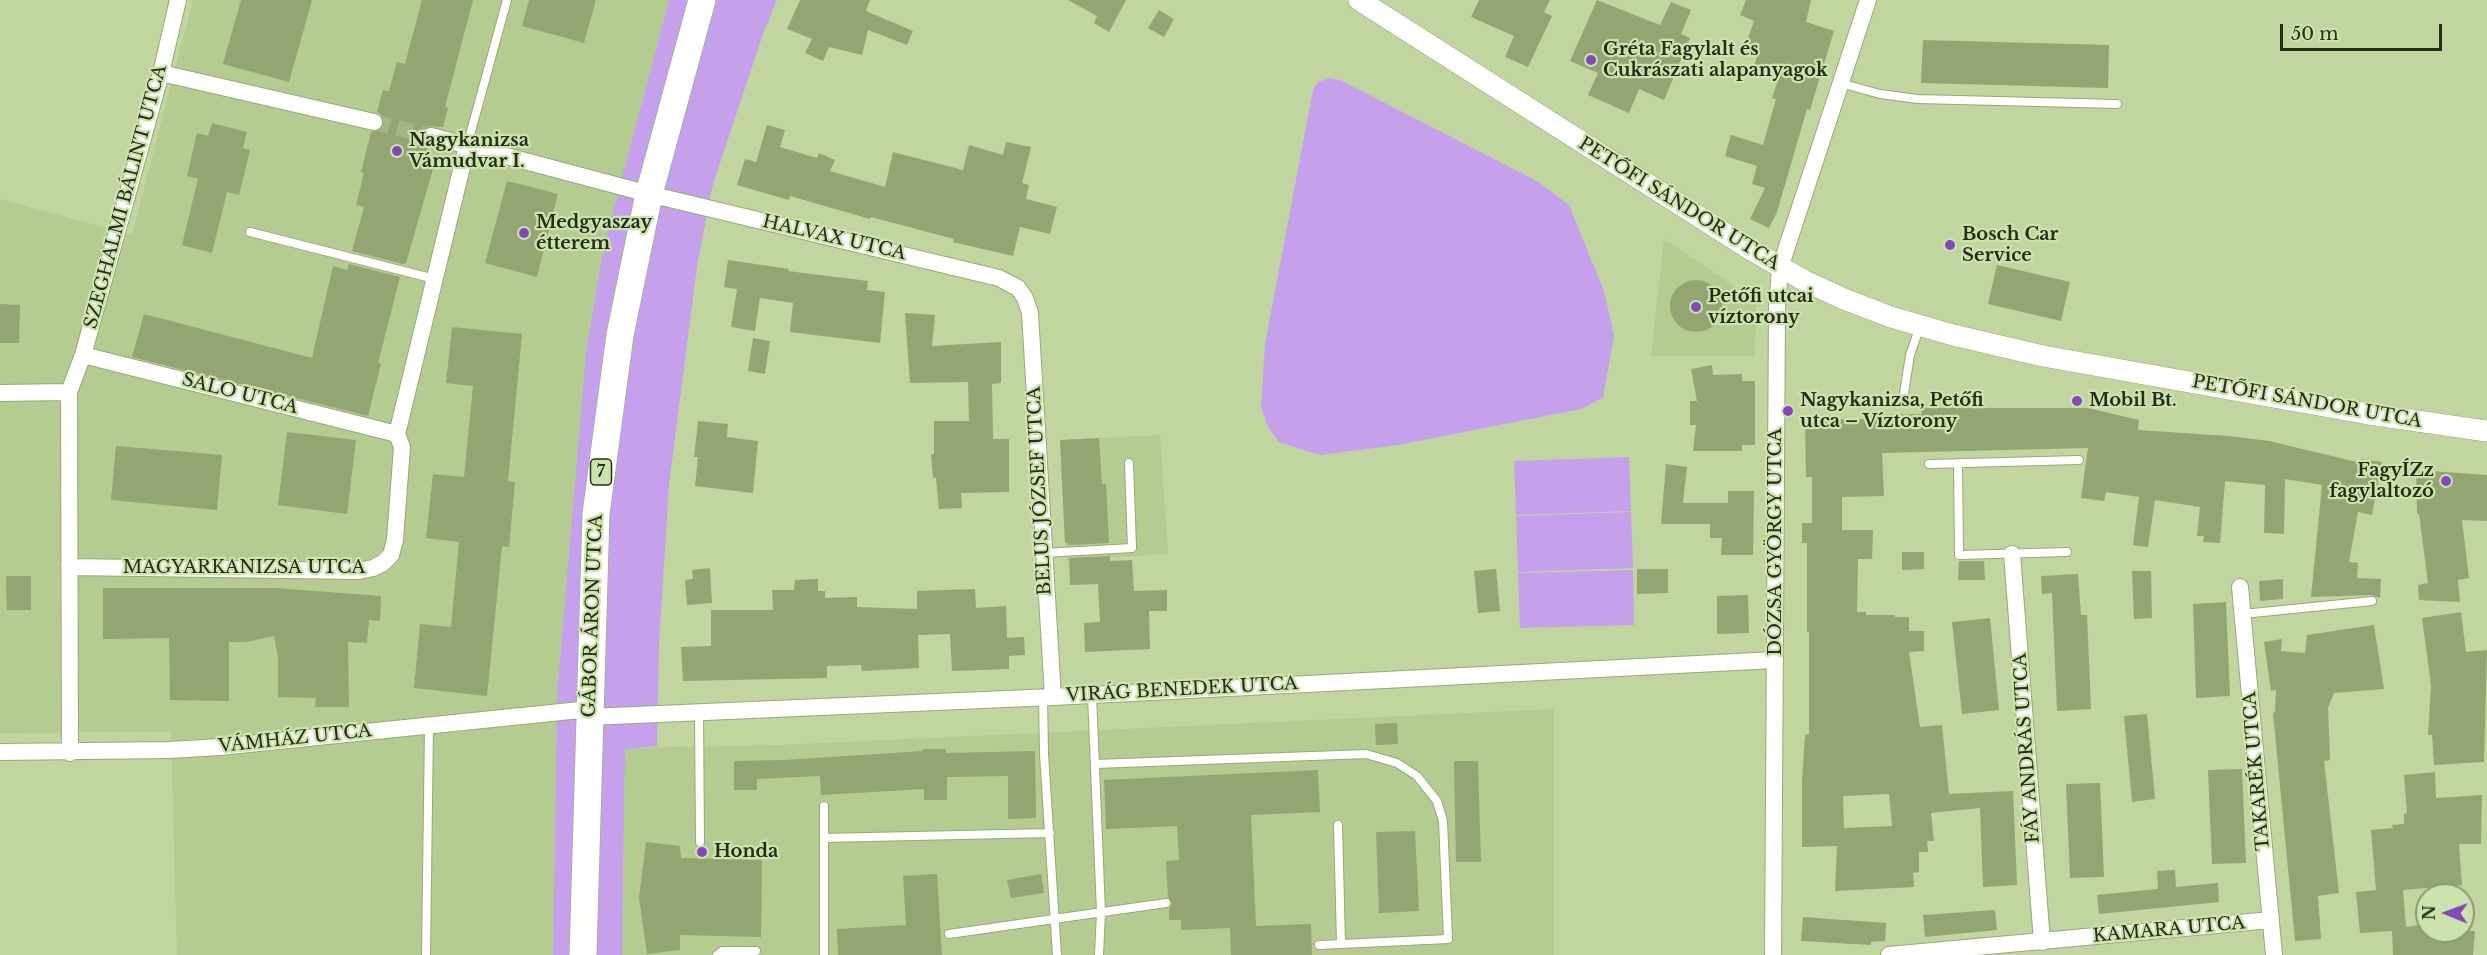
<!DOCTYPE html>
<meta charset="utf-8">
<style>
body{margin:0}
#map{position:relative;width:2487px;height:955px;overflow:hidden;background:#c1d5a1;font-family:"Libre Baskerville",serif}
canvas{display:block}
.north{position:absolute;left:2415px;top:883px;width:60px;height:60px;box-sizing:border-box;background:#cde3ae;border:2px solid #8a9b72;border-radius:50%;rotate:271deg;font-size:16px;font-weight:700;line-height:24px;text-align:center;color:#262e19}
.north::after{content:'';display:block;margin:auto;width:21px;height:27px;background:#8547bc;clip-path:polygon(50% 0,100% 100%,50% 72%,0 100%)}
.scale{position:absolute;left:2280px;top:24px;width:162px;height:27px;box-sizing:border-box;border:3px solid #262e19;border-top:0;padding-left:8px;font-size:18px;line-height:21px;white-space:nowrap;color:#262e19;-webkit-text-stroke:4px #cde3ae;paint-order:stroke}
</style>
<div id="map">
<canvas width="2487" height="955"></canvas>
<div class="north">N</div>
<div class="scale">50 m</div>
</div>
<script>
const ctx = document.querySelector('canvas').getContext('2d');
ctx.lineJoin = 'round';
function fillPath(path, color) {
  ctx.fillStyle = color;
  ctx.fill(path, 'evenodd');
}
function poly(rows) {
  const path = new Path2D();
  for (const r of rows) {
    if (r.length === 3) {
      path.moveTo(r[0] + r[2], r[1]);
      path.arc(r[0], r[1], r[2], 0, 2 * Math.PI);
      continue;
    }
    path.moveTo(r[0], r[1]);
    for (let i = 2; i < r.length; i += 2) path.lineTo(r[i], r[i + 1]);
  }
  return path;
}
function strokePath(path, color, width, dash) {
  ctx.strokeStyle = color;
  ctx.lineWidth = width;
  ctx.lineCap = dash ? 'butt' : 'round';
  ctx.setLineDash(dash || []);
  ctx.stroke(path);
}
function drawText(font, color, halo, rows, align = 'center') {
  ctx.font = font + ' "Libre Baskerville",serif';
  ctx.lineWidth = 4.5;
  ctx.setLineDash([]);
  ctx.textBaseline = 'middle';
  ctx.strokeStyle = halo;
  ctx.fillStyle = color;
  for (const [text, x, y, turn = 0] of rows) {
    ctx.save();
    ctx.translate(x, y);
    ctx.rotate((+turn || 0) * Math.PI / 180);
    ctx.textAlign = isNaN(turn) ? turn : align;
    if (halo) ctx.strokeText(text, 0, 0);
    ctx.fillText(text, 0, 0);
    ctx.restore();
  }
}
fillPath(poly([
 [193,0,669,0,604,246,586,351,557,694,553,955,177,955,171,732,0,733,0,199,132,235],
 [1664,239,1756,301,1755,356,1651,356],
 [1160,435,1168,554,1066,560,1060,440],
 [1554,709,1554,955,622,955,625,748,779,745]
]), '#b4cb91');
fillPath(poly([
 [669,0,777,0,763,34,713,184,697,266,669,485,659,645,657,746,625,749,622,955,553,955,557,694,586,351,604,246],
 [1330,78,1340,80,1537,181,1569,205,1604,291,1614,336,1603,398,1581,409,1398,445,1320,455,1279,442,1268,427,1261,407,1265,344,1313,90,1318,82],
 [1629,457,1631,511,1516,515,1514,461],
 [1631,512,1633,568,1518,572,1516,516],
 [1633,570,1634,625,1520,628,1518,573]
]), '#c4a1ea');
fillPath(poly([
 [241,0,312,0,289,82,223,64],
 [422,0,473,0,445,107,448,108,443,127,429,126,421,133,421,139,428,146,423,166,433,169,406,263,403,264,352,251,364,207,356,205,364,173,361,172,371,132,381,130,384,124,382,115,377,112,383,90,389,91,397,62,405,64],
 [529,0,596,0,584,43,522,26],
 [800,0,870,0,866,11,913,31,907,45,868,30,862,55,829,47,823,61,805,53,812,39,787,29],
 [1068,0,1126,0,1109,32,1094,23,1097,16],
 [1479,0,1550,0,1544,12,1552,16,1528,67,1505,57,1514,36,1471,17],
 [1597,0,1660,25,1671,2,1691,10,1681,34,1690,38,1664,100,1639,89,1629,113,1588,95,1598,73,1570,61],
 [1746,0,1811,0,1806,22,1834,31,1810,110,1807,109,1777,212,1769,228,1750,219,1765,188,1752,184,1757,166,1725,156,1731,135,1763,145,1776,99,1772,98,1780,74,1754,66,1757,57,1743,53,1754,21,1740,15],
 [1159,10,1174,19,1164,37,1148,28],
 [1923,40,2109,45,2108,88,1921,83],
 [212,123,247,132,243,148,250,150,239,195,227,192,212,253,182,245,198,179,187,176,197,133,208,136],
 [767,125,785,130,780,147,817,158,819,153,835,160,830,171,885,187,893,152,963,170,969,145,1003,155,1006,142,1031,147,1022,183,1029,185,1026,199,1057,207,1050,234,1020,227,1013,256,953,242,954,239,871,217,870,219,790,196,789,200,737,185,745,159,756,162],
 [507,181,558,194,537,277,485,263],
 [728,260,789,269,788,271,868,281,867,290,885,292,880,343,790,332,793,303,760,298,755,331,731,327,737,289,724,287],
 [349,264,400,277,378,363,381,364,368,416,132,357,144,314,312,358,333,266,347,270],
 [1997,265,2070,282,2061,321,1988,304],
 [1696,306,26],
 [0,304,20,305,19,343,0,343],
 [905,313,935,315,932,346,1001,342,1001,383,992,384,993,439,1009,439,1009,492,961,493,962,508,939,509,936,478,933,478,931,454,934,454,934,421,969,421,968,382,910,383],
 [452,327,522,334,508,481,515,482,509,547,502,546,487,696,414,688,420,624,451,627,459,542,426,538,433,474,464,477,473,386,446,383],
 [753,338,770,341,765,374,748,371],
 [1712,365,1713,375,1742,374,1742,381,1755,381,1755,445,1742,445,1742,451,1693,451,1696,425,1690,425,1690,401,1697,401,1691,369],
 [1921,408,2088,408,2139,420,2138,430,2229,436,2269,441,2361,463,2362,459,2382,462,2372,515,2358,512,2349,562,2358,563,2357,578,2381,579,2380,598,2371,595,2311,597,2322,485,2285,479,2284,534,2264,533,2265,485,2225,481,2220,543,2203,542,2204,536,2197,536,2200,507,2155,500,2148,547,2133,545,2139,497,2106,492,2104,501,2081,498,2088,448,1882,453,1884,496,1842,497,1842,530,1873,530,1872,559,1858,559,1857,612,1866,612,1866,615,1895,615,1895,617,1909,617,1909,631,1924,631,1924,651,1909,652,1920,727,1942,725,1949,794,2013,791,2017,885,1983,887,1980,808,1931,813,1934,841,1927,841,1928,852,1919,852,1919,872,1913,873,1914,887,1835,891,1837,846,1802,847,1802,782,1805,735,1809,734,1809,632,1807,632,1807,543,1802,543,1802,523,1812,523,1812,477,1806,477,1805,420,1870,419,1869,415,1922,414],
 [1889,794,1892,826,1844,828,1843,796],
 [698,421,728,424,727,437,758,441,753,493,695,486,698,457,694,457],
 [287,432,356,440,347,514,278,505],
 [1099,438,1102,484,1106,484,1109,543,1068,545,1068,543,1065,543,1060,440],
 [116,446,222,455,217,510,111,500],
 [1666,464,1687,467,1683,503,1728,503,1728,491,1754,491,1753,555,1721,555,1722,538,1710,538,1710,524,1661,524],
 [2416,470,2487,475,2487,521,2462,520,2469,578,2458,580,2460,602,2419,600,2418,585,2428,583,2419,514,2417,514],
 [1902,552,1924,552,1924,569,1902,570],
 [1110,556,1110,561,1132,560,1134,591,1167,590,1167,611,1149,611,1150,649,1085,652,1084,623,1100,622,1098,584,1070,585,1069,558],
 [1959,561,1984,561,1985,580,1958,580],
 [710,568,712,603,687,605,685,580,693,579,692,570],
 [1496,569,1500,611,1478,613,1474,571],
 [1637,569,1668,569,1668,593,1637,594],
 [2132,571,2151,571,2152,618,2134,619],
 [2078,574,2081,615,2087,615,2091,709,2057,711,2052,593,2042,594,2041,576],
 [6,576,31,576,31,610,7,610],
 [818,579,818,591,825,591,825,598,857,597,857,607,917,609,917,591,975,589,976,608,1006,606,1007,638,1024,637,1025,655,1009,656,1009,669,952,671,950,634,918,635,919,668,862,671,861,665,827,666,827,678,683,681,681,647,711,646,711,610,773,610,772,590,794,590,795,580],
 [2283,579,2283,599,2260,601,2259,581],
 [103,588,274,588,381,596,380,621,369,620,367,643,348,642,349,707,315,707,316,698,278,697,278,657,274,636,246,642,229,642,229,701,170,700,169,638,103,639],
 [1748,595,1749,633,1717,634,1717,596],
 [2226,602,2230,696,2196,698,2193,604],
 [2461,612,2466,652,2487,650,2484,762,2434,765,2432,735,2428,735,2431,685,2422,618],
 [1990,618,1999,710,1962,714,1952,622],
 [2374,625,2384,689,2334,693,2328,708,2330,760,2324,761,2339,893,2318,896,2321,939,2295,941,2273,713,2275,712,2276,690,2271,691,2264,642,2282,639,2281,651,2305,653,2307,635],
 [2147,714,2155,799,2132,802,2124,716],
 [1397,723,1398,744,1376,745,1375,724],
 [923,749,946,749,946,753,1035,751,1036,818,1008,819,1008,776,947,777,947,800,924,800,924,789,821,795,820,776,757,779,757,790,734,790,734,761,785,760,923,751],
 [1454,761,1478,761,1481,862,1456,862],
 [2242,769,2246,863,2212,864,2208,770],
 [1318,770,1320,812,1251,815,1256,926,1311,924,1312,955,1231,955,1230,928,1181,930,1181,920,1169,920,1169,909,1172,903,1168,897,1166,861,1179,860,1177,826,1106,829,1104,780],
 [2435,772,2436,798,2482,795,2481,844,2459,844,2462,885,2403,890,2406,927,2427,924,2427,931,2475,931,2473,955,2393,955,2392,931,2360,933,2356,892,2376,890,2371,830,2393,828,2392,825,2404,824,2404,814,2407,813,2404,775],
 [2100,783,2104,877,2070,878,2066,784],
 [1415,831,1419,911,1379,913,1376,832],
 [646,842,680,846,681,858,762,860,761,937,680,935,680,950,647,954,639,898],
 [2175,870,2176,887,2218,883,2219,902,2099,914,2097,895,2158,889,2157,871],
 [937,874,942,955,838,955,837,929,906,925,903,876],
 [1041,874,1044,893,1011,898,1007,880],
 [1995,910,1997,930,1925,937,1923,915],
 [1803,917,1886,923,1885,941,1871,942,1871,945,1801,941]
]), '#92a573');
strokePath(poly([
 [374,122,431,136]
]), '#a2b486', 16, [16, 8]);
const service = poly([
 [1840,83,1880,94,1918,99,2117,104],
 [467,146,507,0],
 [250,232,435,279],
 [1903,400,1910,355,1920,326],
 [1958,463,1959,555,2067,552],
 [1929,464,2079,460],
 [1044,553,1132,548,1129,463],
 [2243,614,2372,601],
 [1092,695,1101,912,1099,955],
 [1043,697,1044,754,1057,955],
 [699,712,700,842],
 [1095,764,1366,754,1397,763,1417,776,1437,801,1443,821,1448,939,1319,945],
 [824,806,824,955],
 [1338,825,1341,943],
 [824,838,1050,833],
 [949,934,1166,903],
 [426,955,429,726],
 [717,955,722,951,756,951]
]);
const minor = poly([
 [161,73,374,122],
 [431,136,649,194,999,278,1018,288,1025,298,1030,313,1053,697],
 [83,355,397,434],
 [0,393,69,392],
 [2012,554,2042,942],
 [69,567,359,571,373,568,383,563,391,555,395,540,402,447,397,434,467,146],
 [2240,587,2274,955],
 [589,717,1053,697,1775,660],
 [0,752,169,750,220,747,590,709],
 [70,753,69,392,83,355,161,73,178,0],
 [1773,955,1777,309,1780,268,1868,0],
 [1889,955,2271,920]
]);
const tertiary = poly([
 [1359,0,1748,248,1805,281,1844,299,1891,317,1953,335,2043,356,2369,414,2487,431]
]);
const primary = poly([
 [583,955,596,514,620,335,649,194,702,0]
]);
strokePath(service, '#96aa77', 10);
strokePath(minor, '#96aa77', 18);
strokePath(tertiary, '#96aa77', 22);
strokePath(primary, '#96aa77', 28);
strokePath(service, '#fff', 8);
strokePath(minor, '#fff', 16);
strokePath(tertiary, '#fff', 21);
strokePath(primary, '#fff', 27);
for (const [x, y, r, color] of [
 [1591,60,6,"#8547bc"],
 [397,151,6,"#8547bc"],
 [524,233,6,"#8547bc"],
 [1950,245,6,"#8547bc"],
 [1696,307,6,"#8547bc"],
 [2077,401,6,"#8547bc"],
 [1788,411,6,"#8547bc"],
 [2446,481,6,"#8547bc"],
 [702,852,6,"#8547bc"]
]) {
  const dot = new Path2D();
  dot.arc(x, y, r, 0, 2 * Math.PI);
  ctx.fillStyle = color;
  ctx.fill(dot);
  strokePath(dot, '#cde3ae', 2);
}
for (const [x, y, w] of [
 [601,472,21]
]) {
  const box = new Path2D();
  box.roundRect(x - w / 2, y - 13, w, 26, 4.5);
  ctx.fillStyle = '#cde3ae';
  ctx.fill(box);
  strokePath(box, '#262e19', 1.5);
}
drawText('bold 16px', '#262e19', null, [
 ["7",601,472]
]);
drawText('bold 18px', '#262e19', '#cde3ae', [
 ["Gréta Fagylalt és",1603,50],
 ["Cukrászati alapanyagok",1603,71],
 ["Nagykanizsa",409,141],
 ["Vámudvar I.",409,162],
 ["Medgyaszay",536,223],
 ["étterem",536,244],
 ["Bosch Car",1962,235],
 ["Service",1962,256],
 ["Petőfi utcai",1708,297],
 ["víztorony",1708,318],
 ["Nagykanizsa, Petőfi",1800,401],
 ["utca – Víztorony",1800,422],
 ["Mobil Bt.",2089,401],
 ["FagyÍZz",2434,471,"right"],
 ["fagylaltozó",2434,492,"right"],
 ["Honda",714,852]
], 'left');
drawText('18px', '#262e19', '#cde3ae', [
 ["SZEGHALMI BÁLINT UTCA",126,197,-75],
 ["PETŐFI SÁNDOR UTCA",1679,204,32],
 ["HALVAX UTCA",834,238,13],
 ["SALO UTCA",240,394,14],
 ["PETŐFI SÁNDOR UTCA",2307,402,10],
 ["BELUS JÓZSEF UTCA",1040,491,-93],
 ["DÓZSA GYÖRGY UTCA",1776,542,-90],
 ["MAGYARKANIZSA UTCA",244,568],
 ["GÁBOR ÁRON UTCA",593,616,-88],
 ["VIRÁG BENEDEK UTCA",1182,690,-3],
 ["VÁMHÁZ UTCA",295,739,-6],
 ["FÁY ANDRÁS UTCA",2027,748,-94],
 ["TAKARÉK UTCA",2257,771,-95],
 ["KAMARA UTCA",2169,930,-5]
]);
</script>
